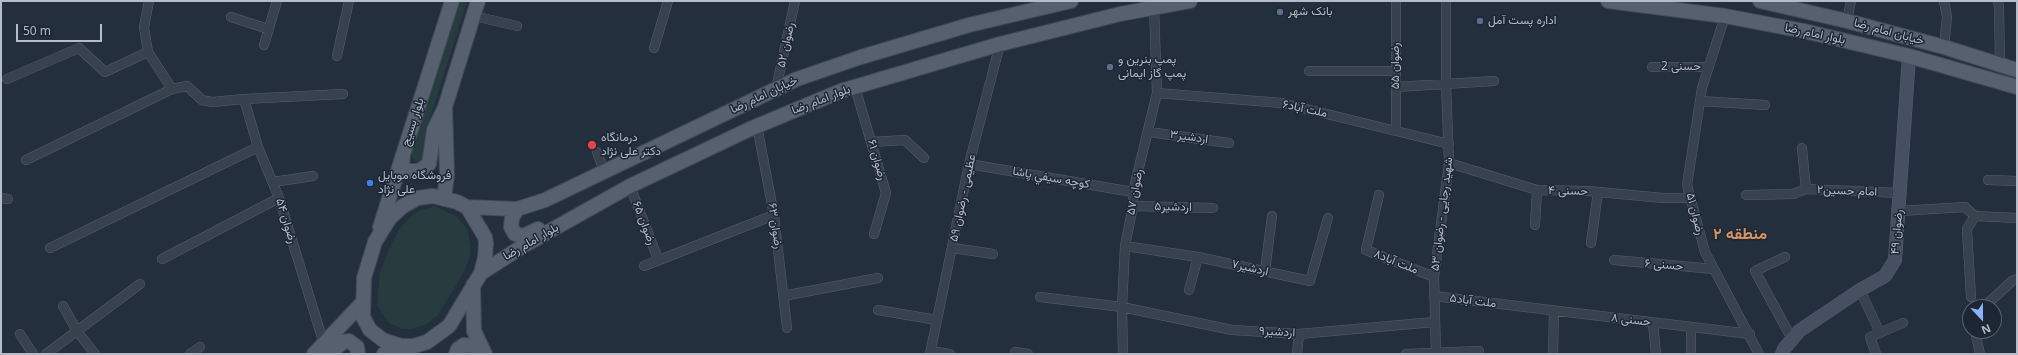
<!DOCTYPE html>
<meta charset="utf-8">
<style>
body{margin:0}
#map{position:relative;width:2018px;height:355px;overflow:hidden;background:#242f3e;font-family:"Noto Sans",sans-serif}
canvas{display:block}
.frame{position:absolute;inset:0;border:2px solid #b4bcc9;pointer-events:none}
.north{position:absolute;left:1962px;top:299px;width:40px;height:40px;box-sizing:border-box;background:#1d2633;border:1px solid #59626f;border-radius:50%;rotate:158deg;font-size:11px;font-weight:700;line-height:16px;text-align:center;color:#b4bcc9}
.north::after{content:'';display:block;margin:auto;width:14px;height:18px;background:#8ab4f8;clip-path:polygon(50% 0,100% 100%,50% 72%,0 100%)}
.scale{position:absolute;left:16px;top:24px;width:86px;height:18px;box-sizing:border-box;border:2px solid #b4bcc9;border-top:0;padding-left:5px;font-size:12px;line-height:14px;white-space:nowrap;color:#b4bcc9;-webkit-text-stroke:3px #1d2633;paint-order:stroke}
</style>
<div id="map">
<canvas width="2018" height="355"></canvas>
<div class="frame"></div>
<div class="north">N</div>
<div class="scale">50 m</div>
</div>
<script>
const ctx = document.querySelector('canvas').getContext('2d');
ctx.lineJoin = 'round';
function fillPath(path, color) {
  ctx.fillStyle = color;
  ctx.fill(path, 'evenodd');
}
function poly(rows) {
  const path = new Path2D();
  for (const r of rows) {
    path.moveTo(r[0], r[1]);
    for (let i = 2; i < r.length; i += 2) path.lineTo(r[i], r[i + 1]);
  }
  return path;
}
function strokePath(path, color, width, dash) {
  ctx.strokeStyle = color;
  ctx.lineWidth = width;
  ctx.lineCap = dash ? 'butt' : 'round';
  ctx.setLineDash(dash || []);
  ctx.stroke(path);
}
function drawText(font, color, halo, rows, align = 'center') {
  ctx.font = font + ' "Noto Sans",Vazirmatn,sans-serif';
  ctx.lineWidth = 3;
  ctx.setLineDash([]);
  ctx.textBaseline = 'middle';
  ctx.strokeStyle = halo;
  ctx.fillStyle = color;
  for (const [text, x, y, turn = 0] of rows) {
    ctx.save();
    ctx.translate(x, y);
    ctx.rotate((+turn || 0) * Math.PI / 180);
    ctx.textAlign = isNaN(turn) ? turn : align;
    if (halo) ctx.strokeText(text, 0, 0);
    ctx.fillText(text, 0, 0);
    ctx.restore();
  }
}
fillPath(poly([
 [459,1,467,1,428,125,424,158,417,163,412,157,412,153],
 [435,206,456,216,463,224,468,230,471,254,463,274,437,316,425,325,411,329,402,329,389,323,377,305,380,272,389,249,399,230,409,218,421,210]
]), '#263c3f');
const street = poly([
 [1396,1,1396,131],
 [1944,1,1947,17,1944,47],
 [1998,1,1999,7,2000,65],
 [474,16,517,26],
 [1725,16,1702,88,1687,185,1705,252,1759,354],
 [231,17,268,29],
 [1847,21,1851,1],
 [264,45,277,1],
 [654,48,668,1],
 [148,52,144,27,149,1],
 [337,56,349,1],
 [1652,67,1709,67],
 [1309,71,1396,71],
 [7,79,79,48,105,72,148,52,172,89],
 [855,87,886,193,874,234],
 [1396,87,1494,81],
 [776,89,795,1],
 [1157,93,1282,103,1449,144],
 [244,99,258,147,279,198,324,344],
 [1700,101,1765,105],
 [757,126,774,215,787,328],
 [1149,132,1229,143],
 [871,142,905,140,924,158],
 [1802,148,1806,189],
 [597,152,604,171],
 [26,160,172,89,187,86,202,100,212,102,244,99,343,94],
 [1449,163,1537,190,1588,191,1663,198,1691,198],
 [969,164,1133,192],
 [1988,180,2017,181],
 [273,182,313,176],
 [630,186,658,259],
 [1379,195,1366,250,1434,277],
 [1746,195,1793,194,1806,189,1900,193],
 [1,198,8,199],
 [1133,206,1213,208],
 [1900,211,1965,207,1975,216,2017,218],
 [1535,225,1537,190],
 [1591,243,1598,192],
 [1125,246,1198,257,1310,281,1328,218],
 [50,248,258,147],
 [953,248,993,254],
 [1785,257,1755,271,1792,339],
 [162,259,279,198],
 [1614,260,1714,269],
 [644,266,774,215],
 [1265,271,1272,216],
 [1189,290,1198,257],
 [1860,290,1880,333],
 [783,296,878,278],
 [1434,296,1750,334],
 [1040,297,1122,307,1232,330,1299,334,1434,322],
 [1971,297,1967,229,1975,216],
 [63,306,77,331,95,354],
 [1984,307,2012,281,2017,279],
 [878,310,937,320],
 [1653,323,1656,354],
 [1975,331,1980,354],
 [20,334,33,354],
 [931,351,950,354],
 [1015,352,1028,354],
 [1691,353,1691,327],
 [46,354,140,284],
 [190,354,200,347],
 [930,354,969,164,1000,44],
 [1123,354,1122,307,1125,246,1133,206,1133,192,1157,93,1154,7],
 [1297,354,1299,334],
 [1406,354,1479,351],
 [1436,354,1434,277,1449,163,1446,84,1446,1],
 [1553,354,1554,311],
 [1876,354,1870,337,1903,323]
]);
const secondary = poly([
 [1782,354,1784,349,1799,331,1860,290,1885,276,1895,260,1909,56]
]);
const primary = poly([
 [1608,1,1725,16,1804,31,1909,56,2017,87],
 [1760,1,1847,21,1944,47,2017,70],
 [403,155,402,164,405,169,408,171,419,171,429,164,434,130,444,109],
 [433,196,457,202,467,207,485,237,486,243,485,258,481,273,449,326,427,342,414,346,401,346,383,340,370,330,363,317,364,278,375,242,389,219,403,206,418,198,433,196],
 [444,199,447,175,445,107,478,1],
 [467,207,517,209,545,200,797,79,861,57,969,25,1071,1],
 [517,209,512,218,511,227,515,234,523,236,538,229],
 [380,227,452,1],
 [481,273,523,246,630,186,750,129,841,91,1000,44,1120,14,1190,1],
 [473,285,474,331,485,354],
 [314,354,362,303],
 [329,354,343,342,349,341,357,347,358,354],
 [384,354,401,346],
 [456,354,458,349,464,345,473,346,483,354]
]);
strokePath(street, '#565f6c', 10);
strokePath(secondary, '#565f6c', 14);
strokePath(primary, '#414a57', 16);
strokePath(street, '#38414e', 9);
strokePath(secondary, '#465061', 13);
strokePath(primary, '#56606e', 14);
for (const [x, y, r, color] of [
 [1280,12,4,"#5c6f8a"],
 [1480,21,4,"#5c6f8a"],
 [1110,67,4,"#5c6f8a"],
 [592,145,5,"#e0444e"],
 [370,183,4,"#3f7fe0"]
]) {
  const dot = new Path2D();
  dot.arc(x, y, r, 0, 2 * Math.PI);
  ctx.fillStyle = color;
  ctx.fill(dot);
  strokePath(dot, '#1d2633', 1.5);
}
drawText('12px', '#b4bcc9', '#1d2633', [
 ["بانک شهر",1288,12],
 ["اداره پست آمل",1488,21],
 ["پمپ بنرین و",1118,60],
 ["پمپ گاز ایمانی",1118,74],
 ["درمانگاه",601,138],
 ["دکتر علی نژاد",601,152],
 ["فروشگاه موبایل",378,176],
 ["علی نژاد",378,190]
], 'left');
drawText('12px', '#b4bcc9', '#1d2633', [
 ["خیابان امام رضا",1889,32,15],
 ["بلوار امام رضا",1815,34,12],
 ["رضوان ۵۲",786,45,-78],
 ["رضوان ۵۵",1396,66,-90],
 ["حسنی 2",1681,67],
 ["خیابان امام رضا",764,95,-25],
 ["بلوار امام رضا",821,100,-21],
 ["ملت آباد۶",1305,109,12],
 ["بلوار بسیج",413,122,-72],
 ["اردشیر۳",1189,137,8],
 ["رضوان ۶۱",877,160,74],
 ["كوچه سيفي پاشا",1051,178,10],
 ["حسنی ۴",1568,191,1],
 ["امام حسین۲",1847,191,2],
 ["رضوان ۵۷",1135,192,-80],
 ["عظیمی - رضوان ۵۹",963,198,-78],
 ["اردشیر۵",1173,207,1],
 ["شهید رجایی - رضوان ۵۳",1442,214,-83],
 ["رضوان ۵۱",1695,214,76],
 ["رضوان ۵۴",286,221,73],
 ["رضوان ۶۵",644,223,69],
 ["رضوان ۶۳",775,226,82],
 ["رضوان ۴۹",1897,232,-85],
 ["بلوار امام رضا",531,242,-30],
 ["ملت آباد۸",1396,262,22],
 ["حسنی ۶",1664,265,5],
 ["اردشیر۷",1250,268,13],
 ["ملت آباد۵",1473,301,7],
 ["حسنی ۸",1631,320,7],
 ["اردشیر۹",1277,332,3]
]);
drawText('bold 16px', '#d59563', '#1d2633', [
 ["منطقه ۲",1740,234]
]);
</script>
